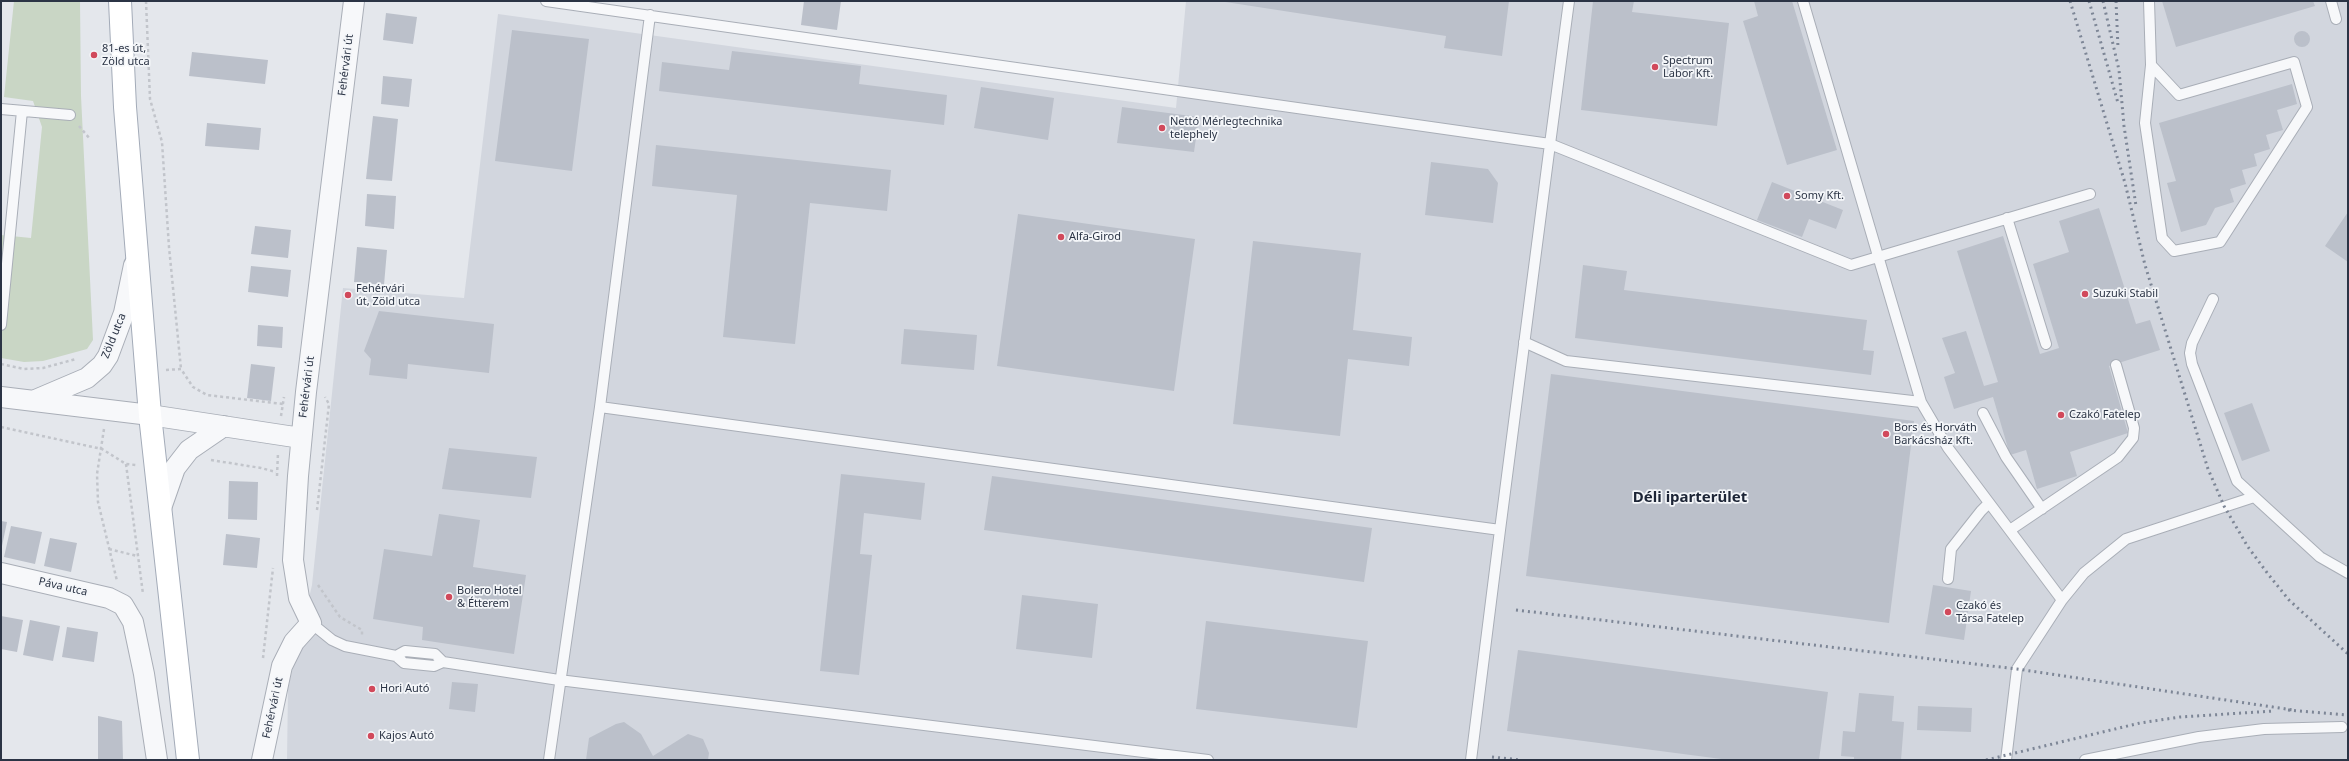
<!DOCTYPE html>
<meta charset="utf-8">
<style>
body{margin:0}
#map{position:relative;width:2349px;height:761px;overflow:hidden;background:#e4e7ec;font-family:"Noto Sans",sans-serif}
canvas{display:block}
.frame{position:absolute;inset:0;border:2px solid #2b3445;pointer-events:none}
</style>
<div id="map">
<canvas width="2349" height="761"></canvas>
<div class="frame"></div>
</div>
<script>
const ctx = document.querySelector('canvas').getContext('2d');
ctx.lineJoin = 'round';
function fillPath(path, color) {
  ctx.fillStyle = color;
  ctx.fill(path, 'evenodd');
}
function poly(rows) {
  const path = new Path2D();
  for (const r of rows) {
    if (r.length === 3) {
      path.moveTo(r[0] + r[2], r[1]);
      path.arc(r[0], r[1], r[2], 0, 2 * Math.PI);
      continue;
    }
    path.moveTo(r[0], r[1]);
    for (let i = 2; i < r.length; i += 2) path.lineTo(r[i], r[i + 1]);
  }
  return path;
}
function strokePath(path, color, width, dash) {
  ctx.strokeStyle = color;
  ctx.lineWidth = width;
  ctx.lineCap = dash ? 'butt' : 'round';
  ctx.setLineDash(dash || []);
  ctx.stroke(path);
}
function drawText(font, color, halo, rows, align = 'center') {
  ctx.font = font + ' "Noto Sans",sans-serif';
  ctx.lineWidth = 3.5;
  ctx.setLineDash([]);
  ctx.textBaseline = 'middle';
  ctx.strokeStyle = halo;
  ctx.fillStyle = color;
  for (const [text, x, y, turn = 0] of rows) {
    ctx.save();
    ctx.translate(x, y);
    ctx.rotate((+turn || 0) * Math.PI / 180);
    ctx.textAlign = isNaN(turn) ? turn : align;
    if (halo) ctx.strokeText(text, 0, 0);
    ctx.fillText(text, 0, 0);
    ctx.restore();
  }
}
fillPath(poly([
 [1186,1,2348,1,2348,760,287,760,288,689,312,585,343,288,464,298,498,14,1176,108]
]), '#d2d6de');
fillPath(poly([
 [14,1,80,1,81,96,93,340,87,349,43,361,24,362,1,358,1,235,31,238,42,127,33,101,4,97]
]), '#c9d6c5');
fillPath(poly([
 [804,1,841,1,837,30,801,25],
 [1219,1,1509,1,1502,56,1444,48,1446,36],
 [1593,1,1634,1,1632,12,1729,23,1717,126,1581,110],
 [1754,1,1792,1,1837,150,1787,165,1743,21,1758,16],
 [2162,1,2313,1,2315,6,2176,47],
 [386,13,417,17,413,44,383,40],
 [512,30,589,39,572,171,495,161],
 [2302,39,8],
 [732,51,861,66,859,84,947,95,944,125,659,91,662,62,729,70],
 [192,52,268,60,265,84,189,76],
 [383,76,412,79,409,107,381,104],
 [2292,84,2297,104,2277,110,2283,130,2266,135,2270,149,2254,154,2257,166,2242,170,2246,184,2230,189,2234,202,2215,208,2206,225,2181,232,2167,183,2176,181,2159,123],
 [981,87,1054,98,1048,140,974,128],
 [1122,107,1199,117,1194,152,1117,143],
 [373,116,398,119,392,181,366,179],
 [207,123,261,128,259,150,205,146],
 [656,145,891,170,887,211,810,203,795,344,723,337,737,195,652,186],
 [1431,162,1488,169,1498,183,1493,223,1425,215],
 [1772,182,1843,210,1836,229,1809,219,1802,237,1757,220],
 [367,194,396,196,394,229,365,226],
 [2099,208,2136,324,2150,320,2160,350,2109,366,2128,433,2070,452,2077,476,2037,489,2026,450,2010,455,1993,397,1954,409,1944,377,1955,373,1942,338,1966,331,1984,386,1998,382,1957,251,2003,236,2040,354,2059,348,2033,264,2069,252,2059,221],
 [2348,212,2348,262,2325,246],
 [1018,214,1195,239,1174,391,997,366],
 [255,226,291,230,288,258,251,254],
 [1253,241,1361,253,1353,330,1412,337,1409,366,1348,359,1340,436,1233,424],
 [357,247,387,250,384,285,354,282],
 [1583,265,1627,271,1624,290,1867,320,1863,350,1874,351,1871,375,1575,338],
 [251,266,291,270,288,297,248,292],
 [379,311,494,324,489,373,408,364,407,379,369,375,371,359,364,351],
 [258,325,283,327,282,348,257,346],
 [904,329,977,335,974,370,901,364],
 [251,364,275,367,271,401,247,398],
 [1551,374,1914,421,1889,623,1526,576],
 [2252,403,2270,451,2242,461,2224,413],
 [449,448,537,457,531,498,442,489],
 [841,474,925,483,921,520,864,513,860,554,872,555,859,675,820,671],
 [992,476,1372,528,1364,582,984,530],
 [229,481,258,482,257,520,228,519],
 [439,514,480,520,473,567,526,575,514,654,422,640,423,627,373,619,384,549,432,556],
 [1,521,7,522,2,546,1,546],
 [11,526,42,532,35,564,4,557],
 [226,534,260,538,257,568,223,565],
 [50,538,77,543,71,572,44,566],
 [1933,585,1971,591,1964,640,1925,634],
 [1022,595,1098,604,1092,658,1016,649],
 [1,616,23,620,17,652,1,649],
 [30,620,60,626,53,661,23,655],
 [1206,621,1368,641,1357,728,1196,709],
 [67,627,98,632,94,662,62,657],
 [1518,650,1828,692,1819,760,1729,760,1507,731],
 [452,682,478,684,475,712,449,709],
 [1859,693,1894,696,1892,721,1904,722,1901,760,1854,760,1854,757,1841,756,1843,731,1855,732],
 [1918,706,1972,708,1971,732,1917,730],
 [98,716,122,721,123,760,98,760],
 [624,722,641,734,653,756,688,734,703,739,709,753,708,760,586,760,589,738,616,724]
]), '#bbc0ca');
const service = poly([
 [546,1,1550,144,1500,530,600,407],
 [1569,1,1550,144,1851,265,2090,194],
 [1803,1,1921,402,1948,448,2062,600],
 [2149,1,2151,65,2145,123,2162,238,2174,251,2220,242,2307,107,2294,62,2179,95,2151,65],
 [2331,1,2336,19],
 [1,109,70,115],
 [2007,218,2046,344],
 [2213,299,2192,343,2190,353,2192,364,2237,481,2320,557,2348,573],
 [1,325,22,111],
 [1524,342,1566,361,1921,402],
 [1983,413,2006,457,2042,509],
 [2010,530,2118,457,2133,438,2134,428,2116,365],
 [1948,579,1951,549,1981,511,1989,503],
 [311,623,332,640,345,646,396,656,404,663,434,666,443,662,559,680,1208,760],
 [396,656,405,651,435,654,443,662],
 [549,760,600,407,650,15],
 [1471,760,1500,530],
 [2006,760,2017,669,2062,600,2084,573,2126,539,2254,497],
 [2085,760,2199,737,2264,729,2342,727]
]);
const minor = poly([
 [1,397,150,415,301,438],
 [33,401,87,378,102,365,108,356,124,313,134,265],
 [161,508,175,468,189,450,224,426],
 [1,573,109,598,123,605,133,622,144,674,157,760],
 [262,760,282,666,294,642,311,623,299,598,293,560,298,476,306,392,354,1]
]);
const primary = poly([
 [120,1,125,107,150,415,188,760]
]);
strokePath(service, '#a9aeb7', 12);
strokePath(minor, '#a9aeb7', 22);
strokePath(primary, '#a3abb8', 24);
strokePath(poly([
 [146,1,150,99,162,142,169,247,181,369],
 [79,126,90,139],
 [1,364,24,369,43,368,76,359],
 [166,370,181,369,193,387,207,395,283,404],
 [281,416,284,397],
 [1,427,102,449,126,464,136,465],
 [104,429,97,474,98,502,117,581],
 [211,460,261,468,276,472],
 [126,464,143,594],
 [277,476,278,453],
 [317,510,329,404,325,397],
 [109,549,137,556],
 [318,585,340,617,362,630,362,635],
 [263,658,273,568]
]), '#c2c5cb', 2.5, [3, 3]);
strokePath(service, '#f7f8fa', 10);
strokePath(minor, '#f7f8fa', 20);
strokePath(primary, '#fff', 22);
strokePath(poly([
 [2070,1,2125,183,2145,265,2208,469,2224,506,2248,547,2268,574,2289,600,2348,654],
 [2089,1,2118,103],
 [2103,1,2119,70,2124,126,2136,206],
 [2116,1,2118,48],
 [1516,610,2017,669,2293,710],
 [2288,710,2348,715],
 [1492,757,1521,760],
 [1986,760,2140,723,2180,717,2274,711]
]), '#7d8696', 3, [2, 4]);
for (const [x, y, r, color] of [
 [94,55,4,"#d1495b"],
 [1655,67,4,"#d1495b"],
 [1162,128,4,"#d1495b"],
 [1787,196,4,"#d1495b"],
 [1061,237,4,"#d1495b"],
 [2085,294,4,"#d1495b"],
 [348,295,4,"#d1495b"],
 [2061,415,4,"#d1495b"],
 [1886,434,4,"#d1495b"],
 [449,597,4,"#d1495b"],
 [1948,612,4,"#d1495b"],
 [372,689,4,"#d1495b"],
 [371,736,4,"#d1495b"]
]) {
  const dot = new Path2D();
  dot.arc(x, y, r, 0, 2 * Math.PI);
  ctx.fillStyle = color;
  ctx.fill(dot);
  strokePath(dot, '#f4f6f9', 1.5);
}
drawText('11px', '#2b3445', '#f4f6f9', [
 ["81-es út,",102,49],
 ["Zöld utca",102,62],
 ["Spectrum",1663,61],
 ["Labor Kft.",1663,74],
 ["Nettó Mérlegtechnika",1170,122],
 ["telephely",1170,135],
 ["Somy Kft.",1795,196],
 ["Alfa-Girod",1069,237],
 ["Fehérvári",356,289],
 ["út, Zöld utca",356,302],
 ["Suzuki Stabil",2093,294],
 ["Czakó Fatelep",2069,415],
 ["Bors és Horváth",1894,428],
 ["Barkácsház Kft.",1894,441],
 ["Bolero Hotel",457,591],
 ["& Étterem",457,604],
 ["Czakó és",1956,606],
 ["Társa Fatelep",1956,619],
 ["Hori Autó",380,689],
 ["Kajos Autó",379,736]
], 'left');
drawText('11px', '#2b3445', '#f4f6f9', [
 ["Fehérvári út",346,65,-83],
 ["Zöld utca",114,336,-68],
 ["Fehérvári út",307,387,-83],
 ["Páva utca",63,587,13],
 ["Fehérvári út",273,708,-78]
]);
drawText('bold 15px', '#1d2536', '#f4f6f9', [
 ["Déli iparterület",1690,498]
]);
</script>
